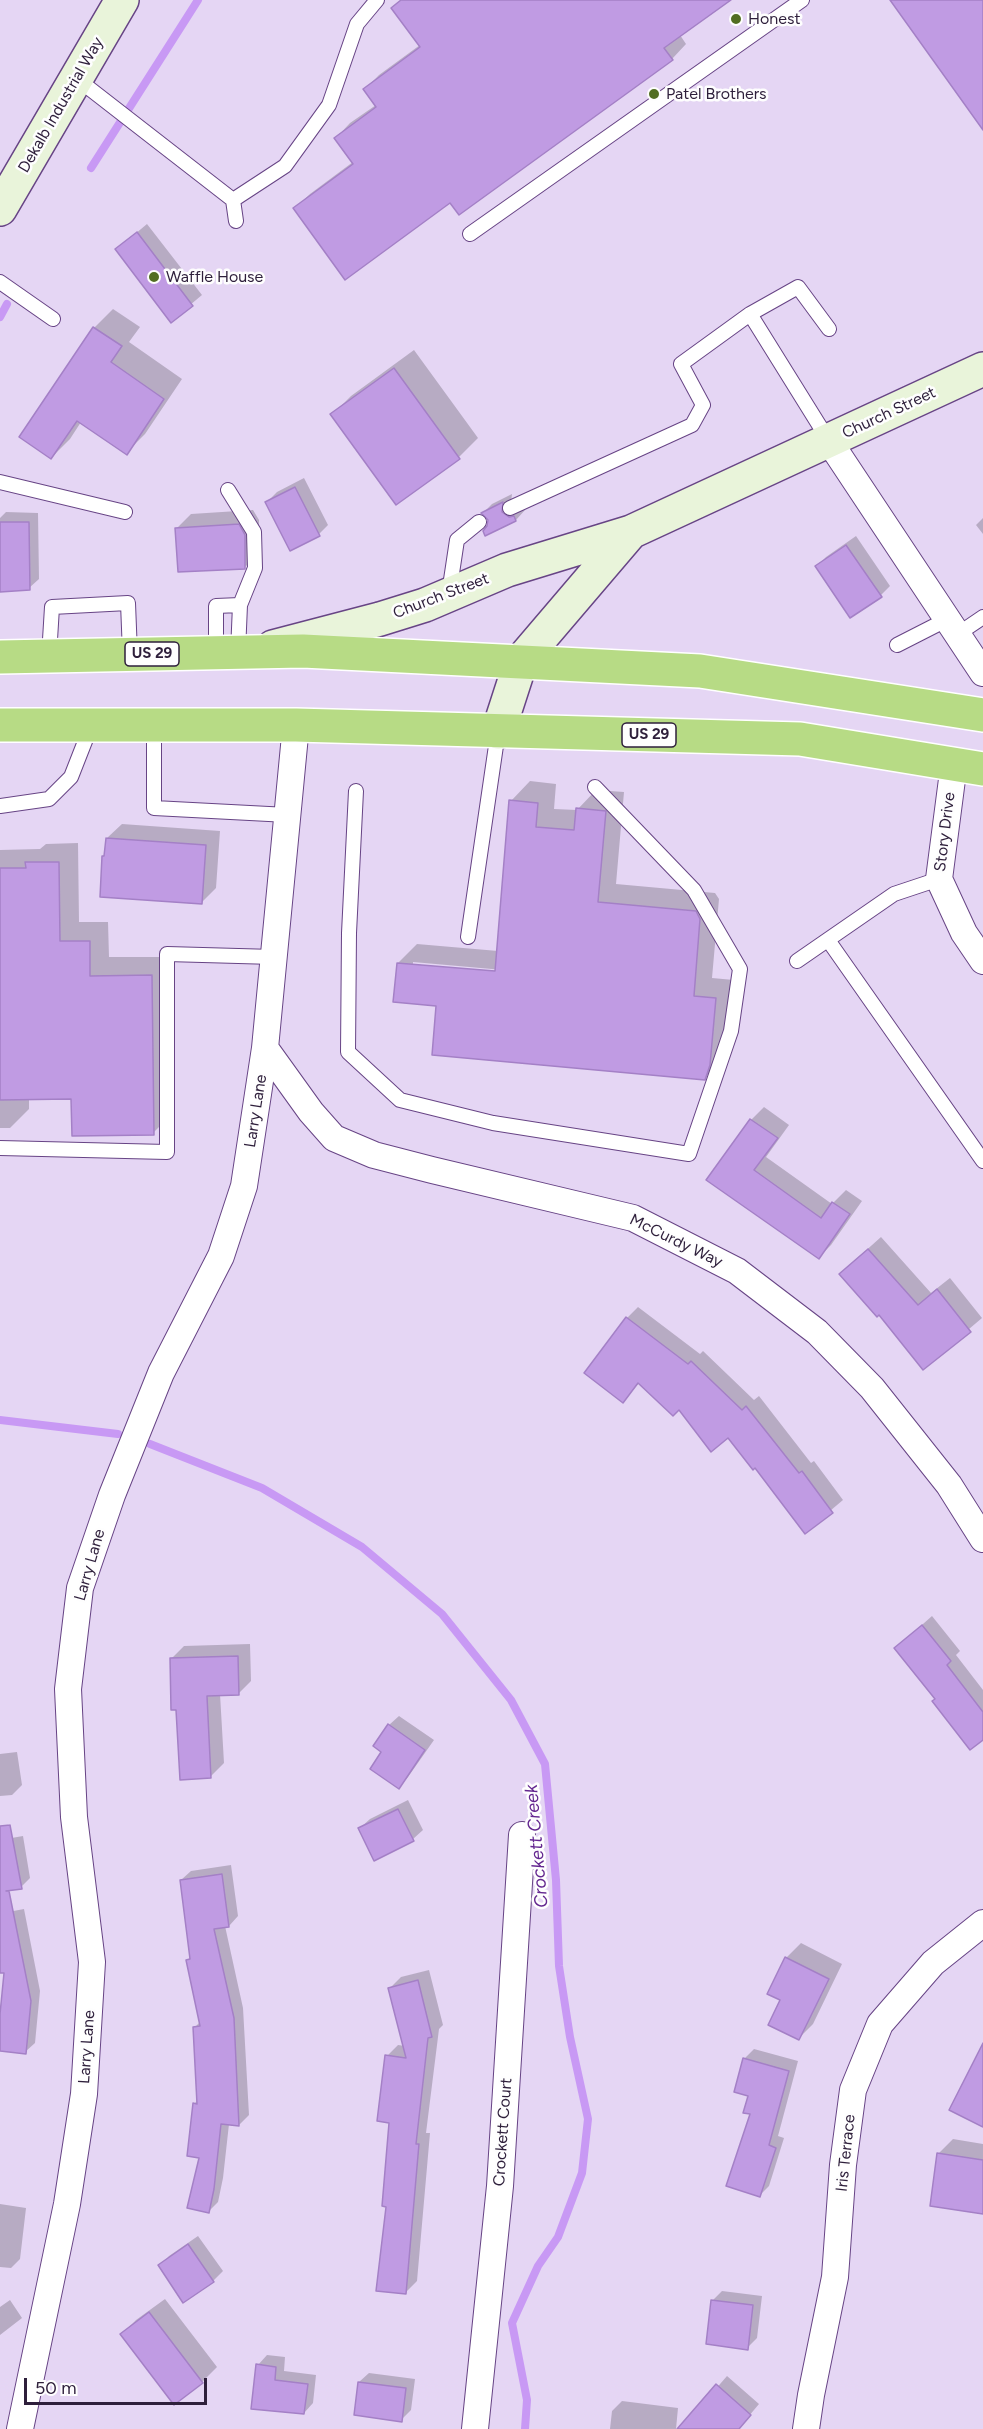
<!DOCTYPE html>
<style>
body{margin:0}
#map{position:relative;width:983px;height:2429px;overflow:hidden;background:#e5d6f4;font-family:Figtree,sans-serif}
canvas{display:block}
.scale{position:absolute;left:24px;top:2378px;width:183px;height:27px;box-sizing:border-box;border:3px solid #2e1f3b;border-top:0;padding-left:8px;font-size:18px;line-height:21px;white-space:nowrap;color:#2e1f3b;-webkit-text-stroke:4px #fefefe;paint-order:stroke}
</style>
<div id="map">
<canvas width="983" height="2429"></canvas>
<div class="scale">50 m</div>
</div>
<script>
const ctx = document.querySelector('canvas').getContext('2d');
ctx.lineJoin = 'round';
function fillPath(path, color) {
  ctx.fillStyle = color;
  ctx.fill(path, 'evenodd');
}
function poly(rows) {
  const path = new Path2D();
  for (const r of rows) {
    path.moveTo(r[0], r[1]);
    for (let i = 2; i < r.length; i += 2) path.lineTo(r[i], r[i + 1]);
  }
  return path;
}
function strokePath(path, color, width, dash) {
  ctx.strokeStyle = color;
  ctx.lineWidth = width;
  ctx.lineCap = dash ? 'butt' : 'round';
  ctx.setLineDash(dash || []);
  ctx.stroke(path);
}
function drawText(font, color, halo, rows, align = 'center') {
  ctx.font = font + ' Figtree,sans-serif';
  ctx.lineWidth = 5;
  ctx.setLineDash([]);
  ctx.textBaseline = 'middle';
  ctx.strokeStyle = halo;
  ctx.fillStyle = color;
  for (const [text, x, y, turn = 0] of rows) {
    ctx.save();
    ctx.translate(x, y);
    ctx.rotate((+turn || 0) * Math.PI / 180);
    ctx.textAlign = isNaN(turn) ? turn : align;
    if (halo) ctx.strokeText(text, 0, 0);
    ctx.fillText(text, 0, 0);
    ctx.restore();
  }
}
fillPath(poly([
 [401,0,728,0,680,35,686,44,672,59,451,201,295,208,310,194,353,162,336,138,350,123,376,105,365,89,379,75,420,45,393,8],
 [147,224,202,295,172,320,117,249],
 [113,309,140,327,129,342,182,379,145,434,126,453,81,422,70,439,51,458,94,328],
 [414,350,478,438,459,457,332,415,351,396],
 [304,478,328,525,319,534,267,502,277,492],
 [512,494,511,502,524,507,525,510,516,520,486,534,489,519,483,513,492,504],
 [253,510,259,520,259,553,244,568,177,528,191,514],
 [6,512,38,513,39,579,29,588,0,590,0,518],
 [983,518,983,534,976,525],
 [856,536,890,586,881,595,817,566,826,557],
 [530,781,556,784,554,809,577,810,596,790,624,792,616,884,715,893,719,899,712,978,734,980,724,1059,704,1078,438,1004,398,963,417,944,498,951,511,801],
 [413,962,503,970,503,973,413,966],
 [122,824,220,831,216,888,202,902,103,856,106,854,107,838],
 [78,843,79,922,108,922,109,957,170,957,172,1114,153,1133,73,1098,29,1098,29,1109,10,1128,0,1128,0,850,40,849,46,844],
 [764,1107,789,1125,766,1157,832,1204,846,1190,862,1201,831,1245,819,1257,708,1180,751,1120],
 [881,1237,931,1293,950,1278,982,1318,923,1368,853,1262],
 [638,1307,700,1354,703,1351,754,1400,759,1396,811,1463,814,1461,843,1500,805,1532,756,1466,728,1436,640,1382,623,1401,627,1318],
 [932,1616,960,1651,956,1655,983,1690,983,1738,936,1699,896,1648],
 [250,1644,251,1681,238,1694,220,1694,224,1763,211,1776,177,1709,171,1659,184,1646],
 [399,1716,434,1740,408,1777,399,1787,383,1752,389,1725],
 [17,1752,22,1785,12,1795,0,1796,0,1754],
 [408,1800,423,1830,413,1839,375,1859,360,1828,370,1819],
 [23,1836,30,1878,21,1887,0,1891,0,1840],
 [231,1865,238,1916,229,1926,225,1926,243,2008,249,2115,239,2125,229,2124,223,2178,218,2202,208,2212,194,2104,198,2100,195,2027,201,2021,188,1960,191,1956,181,1880,191,1871],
 [24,1909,40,1991,35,2043,25,2052,0,2049,6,1971,0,1972,0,1916,3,1913],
 [801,1943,842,1964,813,2024,798,2039,782,1999,786,1958],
 [429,1970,443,2025,439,2029,426,2133,430,2133,417,2281,406,2292,387,2205,391,2122,387,2056,398,2045,405,2046,390,1988,401,1977],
 [754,2049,798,2061,778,2136,784,2138,769,2186,759,2196,744,2059],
 [953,2139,983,2144,983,2212,938,2154],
 [0,2204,26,2208,20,2259,11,2268,0,2267],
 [198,2236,223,2271,213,2281,184,2301,160,2266,169,2256],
 [722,2291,762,2296,757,2338,747,2348,713,2300],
 [165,2299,217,2367,202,2382,174,2403,122,2334,136,2320],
 [10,2300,22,2318,0,2335,0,2307],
 [267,2355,285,2357,284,2371,316,2375,313,2403,304,2413,258,2365],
 [369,2373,415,2379,411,2410,401,2420,359,2382],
 [727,2376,759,2404,738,2429,681,2429],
 [622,2401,678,2408,676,2429,610,2429,612,2411]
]), '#0003');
strokePath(poly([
 [91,168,198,0],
 [0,317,7,304],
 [0,1420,118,1434],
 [150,1444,262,1488,362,1547,442,1614,511,1700,545,1764,556,1880,559,1966,570,2037,588,2119,582,2173,558,2237,538,2266,512,2323,527,2400,525,2429]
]), '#c899f4', 8);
const building = poly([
 [401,0,731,0,664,48,673,60,459,215,450,203,345,280,293,208,353,164,334,138,376,107,363,89,420,47,391,8,401,0],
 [890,0,983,0,983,130,890,0],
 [137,232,193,306,171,323,115,249,137,232],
 [93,327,122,346,111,362,164,399,127,455,77,421,51,459,19,437,93,327],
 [394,368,460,459,396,505,330,414,394,368],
 [295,487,320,536,290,551,265,502,295,487],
 [503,502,502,512,509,517,514,516,516,521,485,536,483,531,487,526,488,520,481,513,503,502],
 [0,522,29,522,30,590,0,592,0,522],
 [239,524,245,535,245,569,178,572,175,528,239,524],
 [846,545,882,597,850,618,815,566,846,545],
 [509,800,538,803,536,827,574,830,576,808,606,811,598,902,696,911,700,919,694,996,716,998,710,1065,705,1080,432,1055,436,1006,393,1002,397,963,495,971,509,800],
 [106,838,206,845,202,904,100,897,102,856,104,856,106,838],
 [25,862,59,862,60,941,90,941,90,976,152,975,154,1135,72,1136,71,1099,0,1100,0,868,26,868,25,862],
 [750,1119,778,1138,754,1170,821,1218,832,1202,850,1214,819,1259,706,1180,750,1119],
 [868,1249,918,1305,937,1289,971,1332,923,1370,879,1315,877,1317,839,1274,868,1249],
 [626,1317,688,1364,691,1361,742,1410,746,1406,799,1473,802,1471,833,1513,805,1534,755,1468,753,1470,728,1438,711,1452,679,1410,673,1416,638,1383,623,1403,584,1373,626,1317],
 [922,1625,951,1661,947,1665,983,1712,983,1740,970,1750,932,1701,935,1699,894,1648,922,1625],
 [238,1656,239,1695,207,1696,211,1778,180,1780,176,1710,171,1710,170,1658,238,1656],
 [388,1724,425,1750,399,1789,370,1769,381,1752,373,1746,388,1724],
 [398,1809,414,1841,374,1861,358,1828,398,1809],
 [10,1825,22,1889,6,1891,9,1891,31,2001,26,2054,0,2051,0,2014,4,1973,0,1973,0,1826,10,1825],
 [222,1874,229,1927,214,1929,234,2018,239,2126,221,2124,214,2189,209,2213,187,2208,199,2158,187,2156,193,2103,197,2104,193,2027,200,2026,186,1960,190,1959,180,1880,222,1874],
 [785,1957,829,1979,799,2040,768,2025,780,2000,767,1994,785,1957],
 [418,1980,432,2037,428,2038,416,2144,419,2144,406,2294,376,2291,386,2207,382,2206,389,2123,377,2121,385,2055,406,2058,388,1988,418,1980],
 [983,2043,983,2127,949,2110,983,2043],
 [743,2058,789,2071,769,2145,776,2148,760,2197,726,2186,750,2114,743,2113,748,2096,734,2092,743,2058],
 [937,2153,983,2160,983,2214,930,2206,937,2153],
 [188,2244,214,2282,183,2303,158,2265,188,2244],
 [711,2300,753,2305,748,2350,706,2344,711,2300],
 [149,2312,203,2383,174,2405,120,2334,149,2312],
 [256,2364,276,2367,275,2380,308,2384,304,2414,251,2409,256,2364],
 [358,2382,406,2388,402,2422,354,2415,358,2382],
 [716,2384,751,2415,739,2429,677,2429,716,2384]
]);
fillPath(building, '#c09be3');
strokePath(building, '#a480c6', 1.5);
const lane = poly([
 [76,78,233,200,236,221],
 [233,200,285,166,329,105,357,24,377,0],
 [470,234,802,0],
 [0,282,53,319],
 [750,314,798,287,829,329],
 [0,482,125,512],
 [228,490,254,532,255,568,240,605,238,652],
 [510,508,692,425,703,405,681,364,750,314,829,441],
 [449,593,457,540,479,522],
 [958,634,983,617],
 [897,645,948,619],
 [216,653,216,606,240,605],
 [49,656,52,607,128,603,130,654],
 [154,725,154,808,288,815],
 [356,791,349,933,348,1052,400,1100,493,1123,689,1154,731,1031,740,969,694,890,595,787],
 [0,806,49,799,71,777,91,726],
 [468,937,498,732],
 [828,940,983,1161],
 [797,961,894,894,939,879],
 [0,1148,167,1152,167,954,274,957]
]);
const street = poly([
 [829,441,983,673],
 [954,764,939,879,964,933,983,961],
 [265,1048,311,1112,334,1138,374,1155,432,1170,633,1218,737,1271,817,1332,872,1388,949,1485,983,1539],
 [20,2429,67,2204,84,2094,92,1962,74,1817,68,1689,80,1588,112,1495,161,1373,221,1256,244,1186,265,1048,296,725],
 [475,2429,500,2186,522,1835],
 [806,2429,811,2395,835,2277,843,2165,853,2090,880,2024,933,1963,983,1923]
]);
const secondary = poly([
 [0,209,122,0],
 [273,647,380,619,425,605,507,570,631,532,983,369],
 [498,732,521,661,631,532]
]);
const highway = poly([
 [0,657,303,651,700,671,983,715],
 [0,725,296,725,800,739,983,769]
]);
strokePath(lane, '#674485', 16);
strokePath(street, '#674485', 28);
strokePath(secondary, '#674485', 36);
strokePath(highway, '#fff', 36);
strokePath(lane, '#fff', 14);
strokePath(street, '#fff', 26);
strokePath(secondary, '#e9f4da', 33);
strokePath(highway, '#b7db85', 33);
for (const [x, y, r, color] of [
 [736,19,6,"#526e22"],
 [654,94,6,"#526e22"],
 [154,277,6,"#526e22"]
]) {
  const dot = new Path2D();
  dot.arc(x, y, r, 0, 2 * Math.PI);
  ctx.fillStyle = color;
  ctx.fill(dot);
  strokePath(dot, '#fefefe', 2);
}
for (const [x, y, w] of [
 [152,654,54],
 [649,735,54]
]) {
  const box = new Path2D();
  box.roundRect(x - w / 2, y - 12, w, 24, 4.5);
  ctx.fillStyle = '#fefefe';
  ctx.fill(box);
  strokePath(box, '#2e1f3b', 1.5);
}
drawText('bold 15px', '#2e1f3b', null, [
 ["US 29",152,654],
 ["US 29",649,735]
]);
drawText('16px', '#2e1f3b', '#fefefe', [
 ["Honest",748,19],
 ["Patel Brothers",666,94],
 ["Waffle House",166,277]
], 'left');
drawText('16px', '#2e1f3b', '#fefefe', [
 ["Dekalb Industrial Way",61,105,-60],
 ["Church Street",889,413,-25],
 ["Church Street",441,596,-21],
 ["Story Drive",945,832,-83],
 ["Larry Lane",256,1111,-81],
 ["McCurdy Way",676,1241,26],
 ["Larry Lane",90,1565,-74],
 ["Larry Lane",87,2047,-86],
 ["Crockett Court",503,2132,-86],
 ["Iris Terrace",846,2153,-84]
]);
drawText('italic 18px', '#642790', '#fefefe', [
 ["Crockett Creek",537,1846,-95]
]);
</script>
